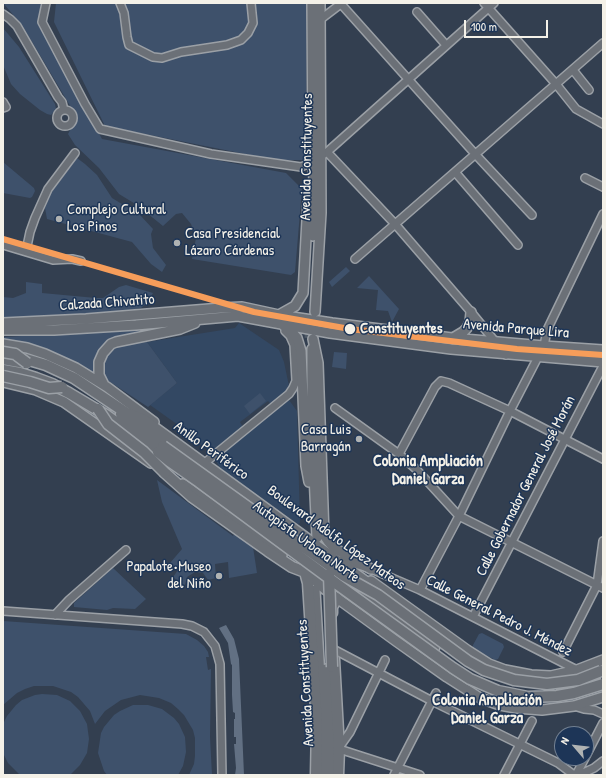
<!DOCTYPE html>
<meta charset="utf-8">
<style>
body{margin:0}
#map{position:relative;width:606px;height:778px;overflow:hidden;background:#333f50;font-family:"Patrick Hand",sans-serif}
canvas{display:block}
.frame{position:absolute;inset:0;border:4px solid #f4f1e8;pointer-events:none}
.north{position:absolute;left:554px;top:726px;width:40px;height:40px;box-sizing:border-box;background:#1d3557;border:1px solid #738091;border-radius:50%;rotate:298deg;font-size:11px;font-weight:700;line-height:16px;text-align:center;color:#f4f1e8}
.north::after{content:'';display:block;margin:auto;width:14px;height:18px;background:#b0b3b3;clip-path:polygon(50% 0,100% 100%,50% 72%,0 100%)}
.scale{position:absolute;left:464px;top:20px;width:84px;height:18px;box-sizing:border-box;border:2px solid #f4f1e8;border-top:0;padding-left:5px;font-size:12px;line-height:14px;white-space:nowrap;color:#f4f1e8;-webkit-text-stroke:3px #1d3557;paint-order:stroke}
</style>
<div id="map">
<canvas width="606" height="778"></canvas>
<div class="frame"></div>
<div class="north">N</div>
<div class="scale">100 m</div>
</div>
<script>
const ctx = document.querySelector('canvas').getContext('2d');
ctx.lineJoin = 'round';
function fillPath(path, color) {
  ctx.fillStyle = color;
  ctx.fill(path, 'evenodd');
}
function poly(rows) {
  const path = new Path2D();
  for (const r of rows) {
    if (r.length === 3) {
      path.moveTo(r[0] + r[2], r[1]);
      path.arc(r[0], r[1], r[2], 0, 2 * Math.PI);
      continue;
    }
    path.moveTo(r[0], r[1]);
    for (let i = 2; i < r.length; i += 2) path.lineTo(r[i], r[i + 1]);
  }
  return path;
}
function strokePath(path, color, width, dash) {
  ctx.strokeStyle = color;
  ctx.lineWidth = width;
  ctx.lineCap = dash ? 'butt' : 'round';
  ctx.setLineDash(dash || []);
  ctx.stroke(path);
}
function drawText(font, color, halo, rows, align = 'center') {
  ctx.font = font + ' "Patrick Hand",sans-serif';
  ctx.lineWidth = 3;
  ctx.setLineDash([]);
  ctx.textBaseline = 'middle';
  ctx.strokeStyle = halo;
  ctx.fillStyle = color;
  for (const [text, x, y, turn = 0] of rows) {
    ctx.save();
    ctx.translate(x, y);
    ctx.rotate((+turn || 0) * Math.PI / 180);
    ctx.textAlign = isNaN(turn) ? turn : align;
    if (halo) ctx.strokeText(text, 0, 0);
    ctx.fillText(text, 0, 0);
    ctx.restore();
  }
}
fillPath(poly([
 [239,323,279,350,284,362,289,386,287,392,272,405,268,401,240,422,243,427,213,452,210,451,194,440,195,437,150,405,177,383,147,342,235,328],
 [289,400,297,411,300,523,298,524,220,468,215,459]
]), '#334863');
fillPath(poly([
 [3,3,45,3,40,21,102,139,286,173,302,189,295,272,291,275,192,259,196,238,191,224,182,213,176,214,163,226,137,205,119,194,99,168,75,145,68,134,76,119,72,109,22,25],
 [56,3,307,3,306,160,275,160,105,126,54,22],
 [3,28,19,47,55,104,56,109,51,115,47,114,40,110,20,94,11,84,3,65],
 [77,158,85,164,97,175,112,198,140,215,153,229,151,234,153,248,166,265,162,272,151,264,132,242,47,219,45,208,51,193],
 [3,162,34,188,35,191,32,197,30,198,3,193],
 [346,267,350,271,332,287,329,282],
 [369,276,399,309,392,322,388,311,376,310,378,290,357,288],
 [26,282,42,284,42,293,96,298,103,298,119,287,126,285,153,293,148,302,141,308,96,316,3,319,3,297,13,298,26,293],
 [164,327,164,329,143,334,129,334,113,338,102,350,97,359,93,374,35,345,3,338,5,337],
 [147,342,177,383,148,407,104,378,103,368,106,358,113,349,119,345],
 [334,352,347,353,346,369,332,367],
 [260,393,266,401,250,414,244,406],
 [157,480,233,536,235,533,253,547,257,573,229,578,228,562,215,564,216,578,208,580,203,573,195,572,187,577,185,585,181,584,173,577,178,570,170,563,182,549,162,502],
 [113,568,146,599,135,609,113,608,107,610,74,607,74,603],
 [3,621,186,634,197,640,204,646,208,652,209,657,206,657,208,670,211,669,210,737,212,775,189,775,194,764,195,756,195,738,193,730,184,715,178,709,171,703,159,698,140,695,121,700,105,711,95,724,90,711,78,697,71,692,53,686,34,686,25,689,17,693,3,705],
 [482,633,503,644,504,647,498,659,495,660,473,648,473,645,479,634],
 [42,694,57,695,70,701,80,711,87,724,89,739,87,753,80,765,70,775,20,775,8,763,3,753,3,724,7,716,16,705,22,700,35,695],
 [133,705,148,705,162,709,174,718,179,724,185,737,186,752,183,766,178,775,107,775,104,771,98,753,101,733,104,727,114,715,120,711]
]), '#3e516b');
fillPath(poly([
 [226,625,234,639,239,659,244,775,235,775,236,768,234,744,236,744,236,737,234,737,234,719,235,719,235,713,233,712,232,695,232,665,231,664,228,643,219,628]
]), '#627083');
strokePath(poly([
 [309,338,310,311],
 [319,566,322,595]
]), '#505a67', 9, [9, 4.5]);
const minor = poly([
 [46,3,42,22,85,104,100,129,211,154,301,167,313,162,327,152,494,3],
 [120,3,124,13,127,37,129,45,153,57,162,58,181,52,227,45,241,40,248,33,253,23,251,3],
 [484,3,556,84,576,109,603,124],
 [341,4,476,155,532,215],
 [417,12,446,45],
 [3,14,10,19,17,26,58,97,62,102,64,110],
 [317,22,342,3],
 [573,70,589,90],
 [3,102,6,107,3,108],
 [65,118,8],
 [327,152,395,224,471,312,506,355],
 [455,172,518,245],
 [585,178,603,187],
 [3,245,53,260,72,259,81,261],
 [26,251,30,232,35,218,48,189,75,153],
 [355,259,603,43],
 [544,346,547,330,603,214],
 [335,408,399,454,417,470,459,516,603,588],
 [399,454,435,387,441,381,449,383,510,411,603,459],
 [207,461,289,394,293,388,296,381,294,345,290,336,285,331],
 [342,560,371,569,420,590,577,670],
 [420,590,459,516,510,411,538,357],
 [3,611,182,624,192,626,204,632,215,646,220,664,222,775],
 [55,615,69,600,126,550],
 [473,617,603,366],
 [333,649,432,701,558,763,574,775],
 [563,652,597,585,603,541],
 [574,706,584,709,594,710,603,714],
 [338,749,350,732,385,660],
 [339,749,420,775],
 [586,756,603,723],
 [394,775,436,693],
 [504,775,532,721],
 [576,775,585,758],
 [579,775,594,768,603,761]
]);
const major = poly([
 [312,3,313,162,315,201,313,236],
 [315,312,321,213,320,3],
 [279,315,295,306,303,293,308,201,311,188],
 [3,323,86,319,221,308,242,307,279,315,332,323,452,338,544,346,603,350],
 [284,326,290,330,297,338,301,351,306,466,309,482],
 [3,330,54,330,136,325,238,316,330,333,451,349,603,362],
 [453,338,463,332,467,328,470,322,471,312],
 [313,339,318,363,324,535,328,541,334,548,371,569],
 [3,344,27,348,45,354,76,368,107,387,154,422],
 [312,349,312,432,317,538],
 [3,382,36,390,64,402,151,463],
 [104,385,99,375,99,362,103,353,111,344,116,342,180,329,195,323],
 [183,484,282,555],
 [302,569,326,590,396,641,447,677,480,698,500,705,516,708,542,710,574,706,603,697],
 [371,581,467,650,489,664,505,670,531,675,551,676,577,670,603,660],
 [315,590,324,748,323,775],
 [326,669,331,748,330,775]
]);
const highway = poly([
 [19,357,46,365,74,378,125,412,144,420,377,590],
 [3,359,25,363],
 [3,370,20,373,36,378,52,384,69,393,106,415,165,458],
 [121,414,163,446],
 [165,473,192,497,268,551,292,567,305,572,308,583,317,724,316,775],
 [332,574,434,648],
 [332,613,332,607,337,598],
 [334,659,339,749,338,775]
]);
strokePath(minor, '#9ba0a6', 10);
strokePath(major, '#9ba0a6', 12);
strokePath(highway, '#9ba0a6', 13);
strokePath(minor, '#6b7077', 7);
strokePath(major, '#6b7077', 9);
strokePath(highway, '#6b7077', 10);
const highwayBridge = poly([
 [3,352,15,354,27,363],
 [3,376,30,382,49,388,62,387],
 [98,409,108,424,144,452,165,473],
 [163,446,344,576,378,595,468,661,484,670,514,680,547,684,578,680,601,671],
 [158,452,169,461,199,482,341,587,453,668,470,679,498,691,528,697,557,696,574,693,603,684],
 [329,574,332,667]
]);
strokePath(highwayBridge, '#9ba0a6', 13, []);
strokePath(highwayBridge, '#6b7077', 10);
strokePath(poly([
 [3,239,254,312,350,329,517,349,603,355]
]), '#f69d5a', 6);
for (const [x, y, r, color] of [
 [59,219,4,"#b0b3b3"],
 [177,243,4,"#b0b3b3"],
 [350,329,6,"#f4f1e8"],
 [359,439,4,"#b0b3b3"],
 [219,576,4,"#b0b3b3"]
]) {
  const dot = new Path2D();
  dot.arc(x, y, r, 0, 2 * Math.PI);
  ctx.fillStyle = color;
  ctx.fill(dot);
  strokePath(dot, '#1d3557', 1.5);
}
drawText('15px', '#f4f1e8', '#1d3557', [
 ["Avenida Constituyentes",307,157,-89],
 ["Calzada Chivatito",107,303,-4],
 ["Avenida Parque Lira",516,329,5],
 ["Anillo Periférico",211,451,36],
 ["Calle Gobernador General José Morán",526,486,-63],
 ["Boulevard Adolfo López Mateos",336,538,36],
 ["Autopista Urbana Norte",306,542,36],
 ["Calle General Pedro J. Méndez",499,616,27],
 ["Avenida Constituyentes",306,683,-93]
]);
drawText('15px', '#f4f1e8', '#1d3557', [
 ["Complejo Cultural",67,210],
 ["Los Pinos",67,227],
 ["Casa Presidencial",185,234],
 ["Lázaro Cárdenas",185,251],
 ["Casa Luis",351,430,"right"],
 ["Barragán",351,447,"right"],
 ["Papalote•Museo",211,567,"right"],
 ["del Niño",211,584,"right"]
], 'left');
drawText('bold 15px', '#f4f1e8', '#1d3557', [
 ["Constituyentes",360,329]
], 'left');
drawText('bold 16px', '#f4f1e8', '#1d3557', [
 ["Colonia Ampliación",428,462],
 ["Daniel Garza",428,480],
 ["Colonia Ampliación",487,701],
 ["Daniel Garza",487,719]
]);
</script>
